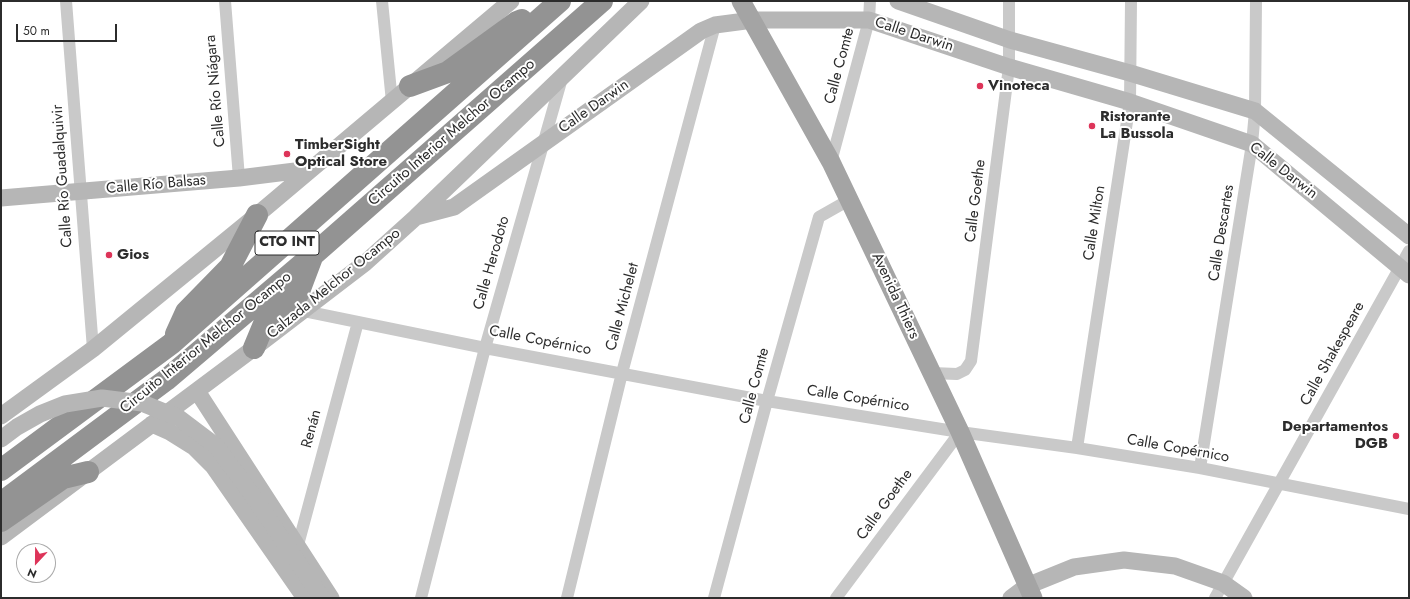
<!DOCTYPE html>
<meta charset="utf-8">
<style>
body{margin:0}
#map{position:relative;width:1410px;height:599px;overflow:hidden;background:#fff;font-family:Jost,sans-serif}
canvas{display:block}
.frame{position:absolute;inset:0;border:2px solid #2c2c2c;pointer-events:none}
.north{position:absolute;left:16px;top:543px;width:40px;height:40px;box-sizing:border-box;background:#fff;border:1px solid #ababab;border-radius:50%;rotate:202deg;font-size:11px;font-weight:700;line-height:16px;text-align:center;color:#2c2c2c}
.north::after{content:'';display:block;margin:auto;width:14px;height:18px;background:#dd3459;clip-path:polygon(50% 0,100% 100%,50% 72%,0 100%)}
.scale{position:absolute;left:16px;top:24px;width:101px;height:18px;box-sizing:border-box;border:2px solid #2c2c2c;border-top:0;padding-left:5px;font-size:12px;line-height:14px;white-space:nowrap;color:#2c2c2c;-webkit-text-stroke:3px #fff;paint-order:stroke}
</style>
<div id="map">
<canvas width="1410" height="599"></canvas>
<div class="frame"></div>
<div class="north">N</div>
<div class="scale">50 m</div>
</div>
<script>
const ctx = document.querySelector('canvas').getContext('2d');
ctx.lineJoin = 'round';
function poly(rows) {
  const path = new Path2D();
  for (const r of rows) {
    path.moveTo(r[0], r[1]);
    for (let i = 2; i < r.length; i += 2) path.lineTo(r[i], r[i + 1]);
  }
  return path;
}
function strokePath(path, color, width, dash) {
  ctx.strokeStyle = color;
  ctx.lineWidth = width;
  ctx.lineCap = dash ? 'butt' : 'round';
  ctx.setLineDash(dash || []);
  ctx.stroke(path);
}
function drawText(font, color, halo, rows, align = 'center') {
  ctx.font = font + ' Jost,sans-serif';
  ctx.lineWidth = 4;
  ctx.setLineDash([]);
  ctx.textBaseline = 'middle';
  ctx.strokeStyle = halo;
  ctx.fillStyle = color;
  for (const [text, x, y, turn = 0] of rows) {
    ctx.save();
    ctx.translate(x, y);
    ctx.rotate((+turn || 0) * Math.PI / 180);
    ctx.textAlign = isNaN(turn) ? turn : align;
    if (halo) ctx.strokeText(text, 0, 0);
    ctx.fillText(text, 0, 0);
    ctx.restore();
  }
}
strokePath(poly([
 [66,1,93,349],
 [225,1,239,178],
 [382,1,392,102],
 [831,162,869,20,870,1],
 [304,311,485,348,767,401,960,432,1077,448,1200,468,1409,509],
 [932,373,957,374,965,370,971,361,1009,67,1009,1],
 [1077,448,1130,102,1131,1],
 [1200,468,1252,144,1255,111,1256,1],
 [298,545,358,322],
 [421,598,485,348,562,78],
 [567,598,622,373,715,25],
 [714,598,767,401,819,217,849,200],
 [836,598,960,432],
 [1215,598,1409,251]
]), '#c9c9c9', 12);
strokePath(poly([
 [898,1,1010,40,1130,73,1255,111,1409,236],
 [1,198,239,178,311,169],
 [416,217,454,207,701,31,715,25,753,20,869,20,1009,67,1130,102,1252,144,1409,275],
 [197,391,331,598],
 [1,416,93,349,257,215,511,1],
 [152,424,170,432,194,447,213,466,305,598],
 [1,537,254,348,365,263,416,217,641,1],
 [1011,598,1027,586,1074,567,1124,560,1175,566,1223,583,1244,598]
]), '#b6b6b6', 17);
strokePath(poly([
 [741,1,831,162,960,432,1033,598]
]), '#a4a4a4', 19);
strokePath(poly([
 [410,86,448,72,517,22,522,20],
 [176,334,186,312,230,267,257,215],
 [254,348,264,324,298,294,312,257],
 [1,470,171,344,560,1],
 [1,503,166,380,313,255,602,1],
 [1,521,63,478,88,472]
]), '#939393', 22);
strokePath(poly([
 [1,439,17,427,40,414,65,404,102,398,142,403,179,418,216,446,251,493,322,598]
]), '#b6b6b6', 17);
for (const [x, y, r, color] of [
 [980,86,4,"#dd3459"],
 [1092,126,4,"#dd3459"],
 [287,154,4,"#dd3459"],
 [109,255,4,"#dd3459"],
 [1396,436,4,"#dd3459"]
]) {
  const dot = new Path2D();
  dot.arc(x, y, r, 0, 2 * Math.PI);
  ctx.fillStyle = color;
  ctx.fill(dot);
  strokePath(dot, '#fff', 1.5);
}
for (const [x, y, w] of [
 [287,243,64]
]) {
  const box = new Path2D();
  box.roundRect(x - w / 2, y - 12, w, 24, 3);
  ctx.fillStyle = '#fff';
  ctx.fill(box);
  strokePath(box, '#2c2c2c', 1);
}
drawText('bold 14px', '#2c2c2c', null, [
 ["CTO INT",287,243]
]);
drawText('15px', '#2c2c2c', '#fff', [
 ["Calle Darwin",914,35,18],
 ["Calle Comte",840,66,-75],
 ["Calle Río Niágara",216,91,-95],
 ["Calle Darwin",594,107,-35],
 ["Circuito Interior Melchor Ocampo",452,133,-41],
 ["Calle Darwin",1283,171,38],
 ["Calle Río Guadalquivir",63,176,-94],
 ["Calle Río Balsas",156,185,-5],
 ["Calle Goethe",976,201,-83],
 ["Calle Milton",1095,223,-81],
 ["Calle Descartes",1222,233,-81],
 ["Calle Herodoto",492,263,-74],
 ["Calzada Melchor Ocampo",334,284,-39],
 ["Avenida Thiers",895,296,65],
 ["Calle Michelet",623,307,-75],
 ["Calle Copérnico",540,341,11],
 ["Circuito Interior Melchor Ocampo",206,343,-39],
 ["Calle Shakespeare",1333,354,-61],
 ["Calle Comte",755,386,-75],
 ["Calle Copérnico",858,399,9],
 ["Renán",312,429,-75],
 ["Calle Copérnico",1178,449,10],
 ["Calle Goethe",885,505,-54]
]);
drawText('bold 15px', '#2c2c2c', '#fff', [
 ["Vinoteca",988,86],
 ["Ristorante",1100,117],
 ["La Bussola",1100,134],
 ["TimberSight",295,145],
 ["Optical Store",295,162],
 ["Gios",117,255],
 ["Departamentos",1388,427,"right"],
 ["DGB",1388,444,"right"]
], 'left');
</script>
